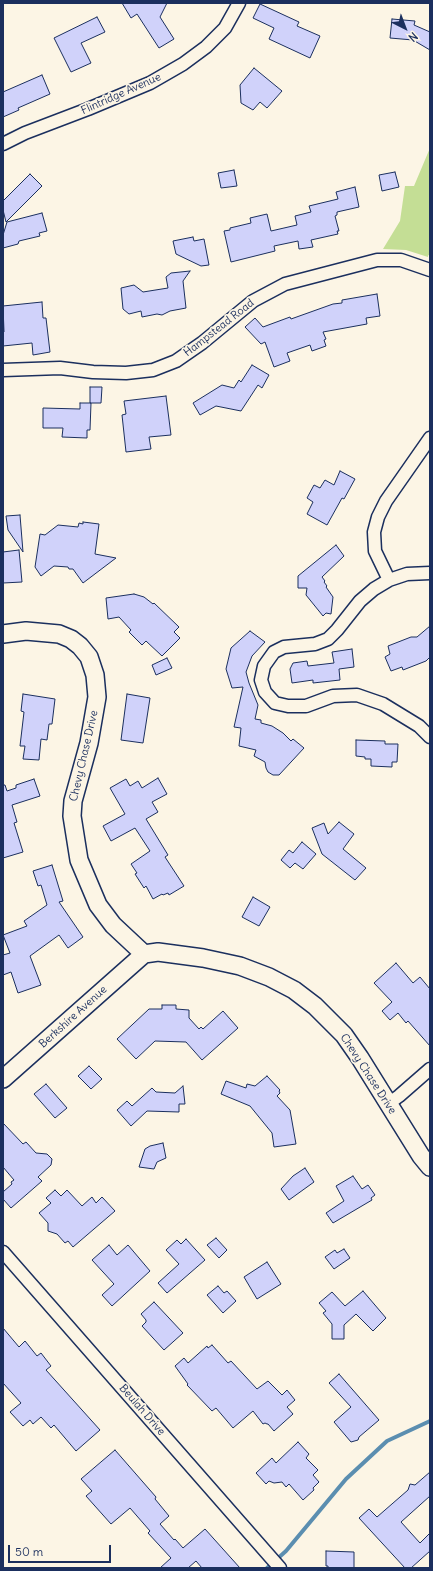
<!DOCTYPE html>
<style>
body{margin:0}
#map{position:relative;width:433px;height:1571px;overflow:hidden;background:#fcf5e5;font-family:Delius,sans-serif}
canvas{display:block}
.frame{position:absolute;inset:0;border:4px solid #1b2f5e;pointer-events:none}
.north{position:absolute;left:385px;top:8px;width:40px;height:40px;-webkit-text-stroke:3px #fcf5e5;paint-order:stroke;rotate:138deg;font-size:11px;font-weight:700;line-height:16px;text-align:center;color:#1b2f5e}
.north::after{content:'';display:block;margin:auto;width:14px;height:18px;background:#1b2f5e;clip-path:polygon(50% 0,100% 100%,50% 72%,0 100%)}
.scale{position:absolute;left:8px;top:1545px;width:103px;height:18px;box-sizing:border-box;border:2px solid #1b2f5e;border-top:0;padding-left:5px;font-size:12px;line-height:14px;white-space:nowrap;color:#1b2f5e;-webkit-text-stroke:3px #fcf5e5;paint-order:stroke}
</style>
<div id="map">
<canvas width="433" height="1571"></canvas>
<div class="frame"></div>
<div class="north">N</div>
<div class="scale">50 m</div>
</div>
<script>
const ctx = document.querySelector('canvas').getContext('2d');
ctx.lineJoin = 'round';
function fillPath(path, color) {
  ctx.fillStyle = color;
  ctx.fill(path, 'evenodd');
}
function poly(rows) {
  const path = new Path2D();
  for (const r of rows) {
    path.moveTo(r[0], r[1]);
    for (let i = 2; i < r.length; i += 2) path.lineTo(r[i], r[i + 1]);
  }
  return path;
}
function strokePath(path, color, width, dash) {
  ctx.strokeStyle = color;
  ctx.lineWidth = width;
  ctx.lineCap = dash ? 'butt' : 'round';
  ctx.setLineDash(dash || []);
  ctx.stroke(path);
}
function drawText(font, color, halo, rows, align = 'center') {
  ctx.font = font + ' Delius,sans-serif';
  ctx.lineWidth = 3.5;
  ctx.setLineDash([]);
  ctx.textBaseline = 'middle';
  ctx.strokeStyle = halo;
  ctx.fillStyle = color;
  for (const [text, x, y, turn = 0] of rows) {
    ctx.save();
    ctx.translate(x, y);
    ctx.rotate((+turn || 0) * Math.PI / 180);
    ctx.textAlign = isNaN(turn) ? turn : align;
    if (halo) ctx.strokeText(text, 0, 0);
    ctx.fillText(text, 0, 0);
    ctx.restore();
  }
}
fillPath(poly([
 [430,148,430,256,428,255,428,257,406,250,383,249,400,221,405,186,414,186]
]), '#c4de95');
strokePath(poly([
 [267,1568,286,1551,346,1479,387,1441,430,1421]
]), '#5b8eb0', 4);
const building = poly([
 [122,3,167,3,160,17,174,39,159,48,137,14,131,18,122,3],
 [260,4,299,22,297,26,320,36,310,58,269,39,274,28,253,18,260,4],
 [97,17,105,32,81,43,91,63,71,72,54,38,97,17],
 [392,19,415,21,414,25,430,32,430,50,413,40,390,38,392,19],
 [254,68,282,91,267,108,260,102,253,110,241,103,240,85,254,68],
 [42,75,50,94,18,108,19,110,3,117,3,92,42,75],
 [234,170,237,186,221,188,218,173,234,170],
 [395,172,399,187,382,191,379,175,395,172],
 [30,174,42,186,6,222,3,210,3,201,30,174],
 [355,187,359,207,337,212,337,215,335,216,339,231,337,231,338,234,311,240,313,247,299,249,298,241,274,246,275,251,231,262,224,231,230,230,230,228,251,223,250,218,267,214,271,231,297,225,295,216,311,212,309,206,338,199,336,192,355,187],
 [42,213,47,231,39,233,40,236,19,241,18,244,3,248,3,235,7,222,42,213],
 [193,237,194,241,204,239,209,265,201,266,176,254,173,241,193,237],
 [190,271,183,281,186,308,170,311,162,315,157,314,142,317,141,311,129,314,123,309,121,288,134,285,143,292,168,288,166,277,171,273,190,271],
 [377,294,380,316,366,318,367,324,323,332,326,339,324,340,326,346,312,351,310,345,287,353,290,361,274,367,265,342,261,344,245,327,255,318,263,327,290,317,291,319,333,304,342,303,342,300,377,294],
 [42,302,43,318,46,318,50,352,33,355,32,343,3,346,3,332,4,332,3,306,42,302],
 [252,365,269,375,262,388,258,385,241,411,216,406,200,415,193,403,222,385,234,388,239,380,241,382,252,365],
 [90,387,102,387,101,403,90,403,90,387],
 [166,396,171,435,149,437,151,449,126,452,122,415,126,414,124,401,166,396],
 [80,403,91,403,90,430,87,430,87,438,62,437,63,428,43,428,43,408,80,409,80,403],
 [340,471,355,479,344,499,342,498,327,525,307,514,313,502,307,498,314,485,320,488,325,480,334,485,340,471],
 [20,515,23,552,8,530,6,516,20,515],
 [83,522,99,524,95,554,116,558,83,583,73,569,69,569,68,567,54,566,41,576,35,567,40,534,45,535,58,525,78,527,79,523,83,524,83,522],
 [336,545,344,556,322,577,325,581,324,582,327,586,326,587,333,597,331,614,326,613,323,616,306,595,307,588,298,588,298,576,336,545],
 [19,550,22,582,3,583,3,552,19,550],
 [134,594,144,597,153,604,154,603,179,627,174,632,180,638,162,656,146,641,142,645,129,632,131,630,119,617,108,619,106,598,134,594],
 [430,626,430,657,426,661,403,670,402,667,391,671,385,657,390,654,388,646,411,637,417,637,430,626],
 [250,631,265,642,252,656,246,672,249,683,258,705,255,719,261,720,261,723,272,726,283,733,291,741,293,739,304,748,279,775,273,775,268,772,266,768,265,762,254,756,256,750,239,746,241,728,234,727,243,687,232,688,226,669,231,648,250,631],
 [352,649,354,667,339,669,340,680,313,683,313,680,292,683,290,669,293,663,307,661,308,666,334,663,332,652,352,649],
 [167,658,172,668,156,675,152,665,167,658],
 [23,694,55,699,52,724,49,724,47,740,41,739,39,760,23,759,25,746,20,746,24,712,21,711,23,694],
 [127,694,150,698,143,743,121,740,127,694],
 [356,740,385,741,385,744,398,744,397,762,392,762,392,767,371,766,371,759,365,759,365,757,356,756,356,740],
 [158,778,167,794,152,802,158,812,146,819,168,855,165,857,184,886,169,895,168,893,163,895,162,894,153,899,146,886,144,888,135,874,137,873,131,864,150,851,135,828,111,841,103,826,125,814,110,788,126,779,130,786,138,781,142,788,158,778],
 [34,779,40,796,12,805,17,822,14,823,23,852,3,858,3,785,5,785,7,791,16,788,16,785,34,779],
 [339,822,354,834,343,849,366,868,355,880,322,854,312,828,324,823,328,834,339,822],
 [302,842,316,854,303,869,295,863,290,868,281,860,289,850,293,853,302,842],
 [52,865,63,901,59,902,83,937,68,948,59,935,30,956,41,985,18,993,11,972,3,975,3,955,10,953,3,935,27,926,24,921,47,905,41,885,38,886,33,871,52,865],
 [253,897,270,907,259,926,242,917,253,897],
 [396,963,413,983,420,977,430,989,430,1046,408,1021,406,1023,398,1013,390,1020,382,1011,392,1002,374,983,396,963],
 [162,1005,176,1005,176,1009,189,1010,189,1018,199,1029,201,1027,203,1029,223,1011,238,1028,202,1060,186,1042,155,1041,136,1059,117,1039,149,1009,162,1009,162,1005],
 [89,1066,102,1079,91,1089,78,1076,89,1066],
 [267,1076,280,1090,279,1091,280,1093,277,1096,290,1110,296,1144,274,1147,272,1133,250,1106,221,1094,226,1081,246,1088,247,1084,255,1086,267,1076],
 [46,1084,67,1108,55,1118,34,1094,46,1084],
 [183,1086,185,1104,179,1104,179,1112,147,1111,131,1126,117,1110,127,1101,132,1106,152,1088,156,1092,175,1093,183,1086],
 [3,1123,23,1144,26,1142,36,1153,47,1154,52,1159,51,1165,38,1177,42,1181,11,1208,3,1199,3,1192,12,1184,11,1182,14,1180,3,1167,3,1123],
 [163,1143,166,1158,157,1162,154,1169,139,1167,145,1149,150,1146,163,1143],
 [305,1168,314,1182,289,1200,281,1189,293,1176,305,1168],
 [353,1176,362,1189,368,1185,375,1195,371,1198,372,1200,333,1223,326,1213,344,1201,336,1186,353,1176],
 [55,1190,61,1196,67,1190,82,1206,92,1197,96,1203,102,1197,115,1211,73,1247,68,1241,65,1243,57,1234,48,1231,48,1223,39,1213,51,1203,46,1198,55,1190],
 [216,1238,227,1250,219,1258,207,1245,216,1238],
 [186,1239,205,1260,167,1293,158,1283,179,1264,166,1250,177,1240,181,1244,186,1239],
 [109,1245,117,1255,128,1245,150,1271,112,1306,102,1295,114,1284,92,1260,109,1245],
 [344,1249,350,1258,334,1269,325,1257,335,1250,337,1253,344,1249],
 [267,1262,281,1284,257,1299,244,1277,267,1262],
 [218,1286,224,1293,227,1291,236,1301,223,1313,207,1295,218,1286],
 [363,1291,386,1318,373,1331,356,1314,344,1325,344,1339,332,1339,332,1324,323,1313,326,1311,319,1303,332,1292,345,1306,363,1291],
 [154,1302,183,1333,164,1350,142,1326,146,1322,146,1320,141,1314,154,1302],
 [3,1328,19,1347,25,1341,37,1356,41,1353,51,1366,46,1370,100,1430,76,1451,54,1425,51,1428,41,1417,33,1424,30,1420,23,1426,10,1412,21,1403,3,1383,3,1328],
 [212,1345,228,1363,231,1361,257,1389,268,1381,282,1395,287,1390,295,1400,287,1407,293,1414,274,1431,268,1424,267,1424,265,1423,263,1424,253,1411,233,1428,216,1408,212,1411,187,1385,188,1384,175,1366,184,1358,188,1363,207,1346,208,1348,212,1345],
 [339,1374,379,1420,359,1437,358,1440,351,1442,334,1422,351,1407,329,1383,339,1374],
 [298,1442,309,1454,306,1458,318,1470,313,1475,319,1482,313,1488,314,1490,303,1500,289,1484,286,1487,282,1482,274,1483,269,1481,266,1484,256,1473,272,1458,276,1463,298,1442],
 [115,1450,156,1497,155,1499,169,1516,160,1524,174,1540,175,1539,183,1548,205,1529,240,1568,202,1568,196,1561,188,1568,160,1568,171,1558,148,1533,150,1531,130,1508,111,1524,86,1496,92,1491,81,1479,115,1450],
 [430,1472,430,1496,401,1522,420,1543,430,1533,430,1551,411,1568,405,1568,359,1518,369,1509,377,1517,408,1490,410,1484,415,1485,430,1472],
 [326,1551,354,1552,354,1568,328,1568,328,1566,326,1566,326,1551]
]);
fillPath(building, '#d0d2fa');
strokePath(building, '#1b2f5e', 1);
const street = poly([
 [3,144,25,133,88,109,150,83,183,64,206,47,225,28,239,3],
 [3,370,60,368,93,372,126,373,153,370,176,361,202,343,253,301,285,284,377,260,401,260,430,270],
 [430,573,407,574,389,580,374,589,360,601,337,630,328,639,315,644,284,647,274,652,264,666,261,680,265,692,275,703,288,706,306,706,333,696,357,695,383,704,419,726,430,737],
 [389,580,375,551,374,532,378,517,386,501,430,438],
 [388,1104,399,1096,430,1069],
 [3,1252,280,1568]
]);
const secondary = poly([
 [3,634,26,631,59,634,71,639,80,646,89,657,95,675,97,697,89,743,73,801,72,816,79,860,98,905,113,925,144,954,158,952,203,958,240,966,269,977,294,990,315,1006,344,1035,360,1058,421,1156,430,1167],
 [3,1079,144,954]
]);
strokePath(street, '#1b2f5e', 15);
strokePath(secondary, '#1b2f5e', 20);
strokePath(street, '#fcf5e5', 12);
strokePath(secondary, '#fcf5e5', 17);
drawText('11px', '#1b2f5e', '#fcf5e5', [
 ["Flintridge Avenue",121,94,-24],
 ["Hampstead Road",219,328,-38],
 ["Chevy Chase Drive",84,756,-77],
 ["Berkshire Avenue",73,1017,-42],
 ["Chevy Chase Drive",368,1074,57],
 ["Beulah Drive",142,1410,49]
]);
</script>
